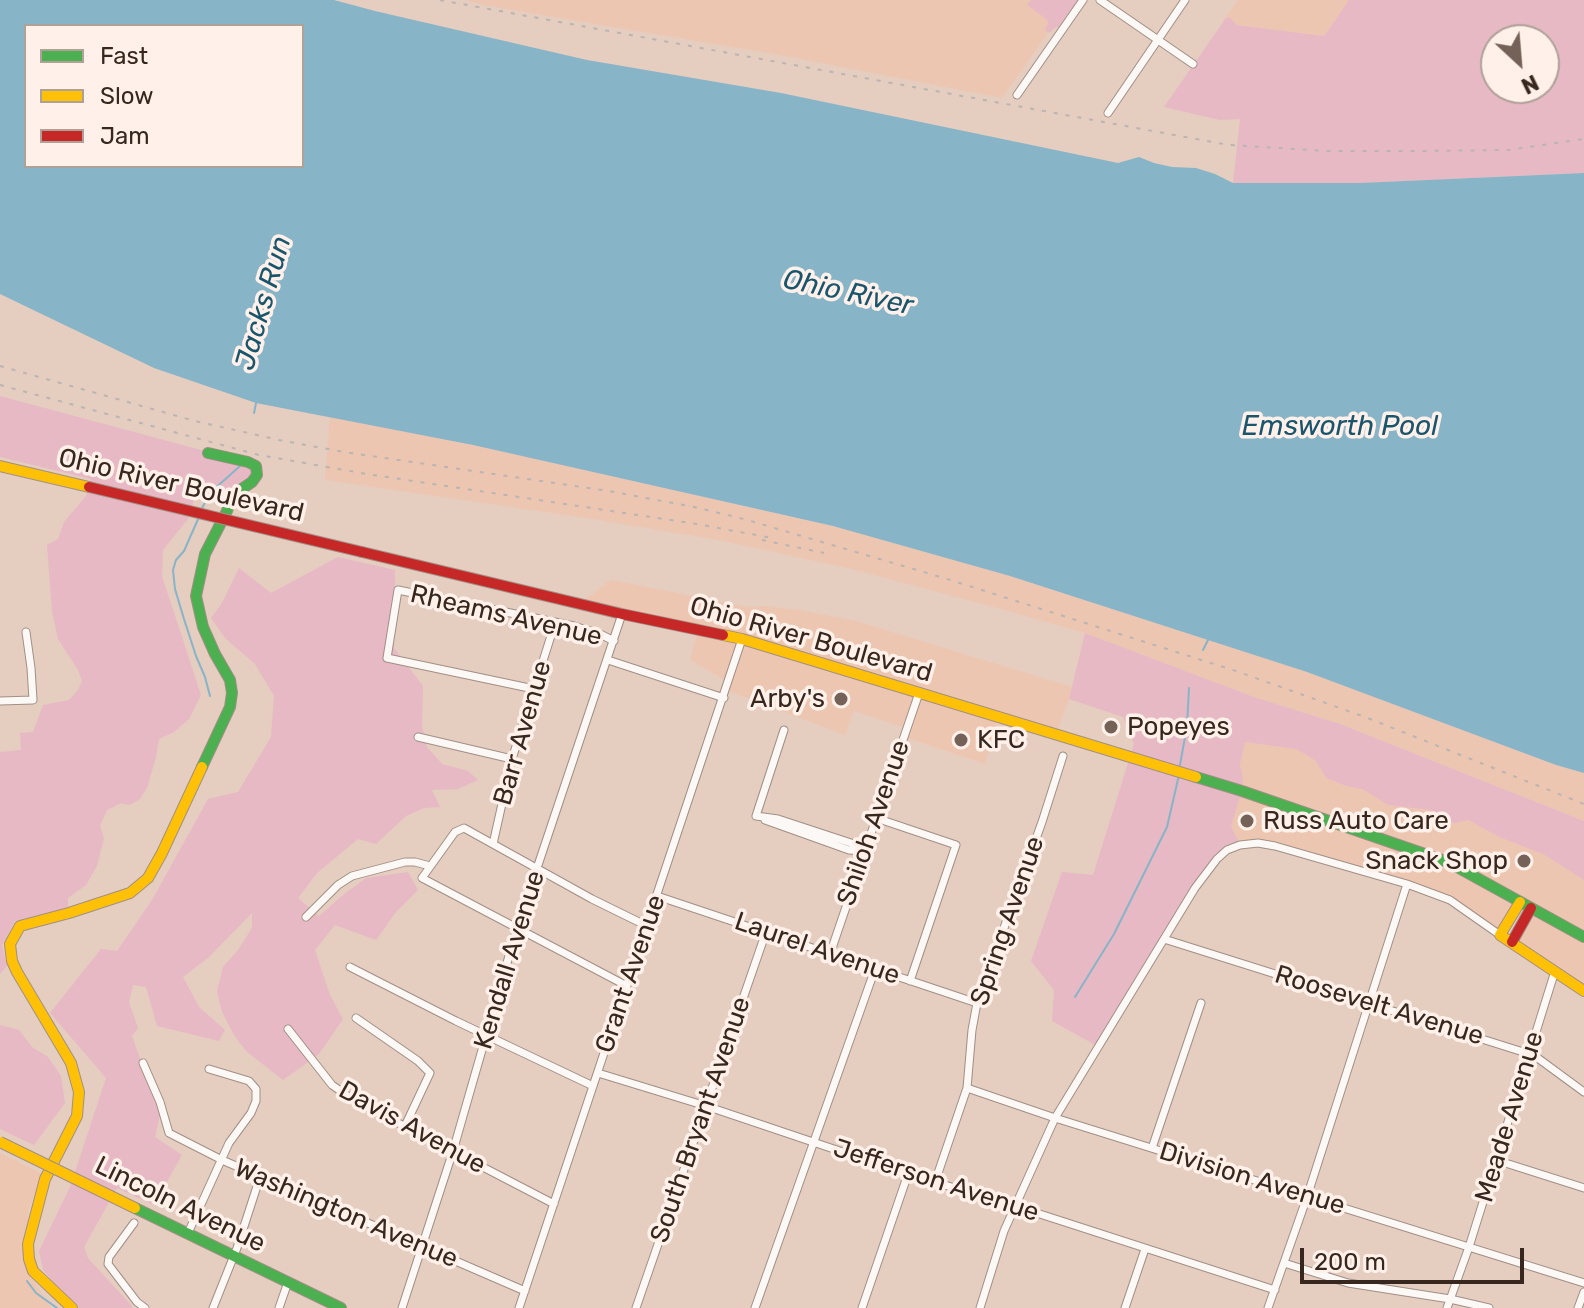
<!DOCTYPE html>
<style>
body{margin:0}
#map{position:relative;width:1584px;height:1308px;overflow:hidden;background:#e5cdc0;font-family:Rubik,sans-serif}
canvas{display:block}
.legend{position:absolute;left:24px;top:24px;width:280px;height:144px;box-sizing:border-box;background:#fff1ea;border:2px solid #afa098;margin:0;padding:10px 14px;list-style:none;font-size:24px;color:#37271e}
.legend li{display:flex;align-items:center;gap:16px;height:40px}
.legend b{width:40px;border:2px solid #afa098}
.north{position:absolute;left:1480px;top:24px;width:80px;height:80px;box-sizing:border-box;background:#fff1ea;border:2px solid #afa098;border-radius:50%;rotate:154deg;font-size:22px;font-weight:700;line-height:32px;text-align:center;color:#37271e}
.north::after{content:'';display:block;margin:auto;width:28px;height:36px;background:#746157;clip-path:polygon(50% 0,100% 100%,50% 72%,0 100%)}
.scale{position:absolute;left:1300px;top:1248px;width:224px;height:36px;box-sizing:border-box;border:4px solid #37271e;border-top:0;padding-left:10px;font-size:24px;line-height:28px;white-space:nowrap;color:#37271e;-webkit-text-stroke:6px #fff1ea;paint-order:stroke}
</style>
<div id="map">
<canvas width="1584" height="1308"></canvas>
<ul class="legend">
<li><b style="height:10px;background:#4caf50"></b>Fast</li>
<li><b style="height:10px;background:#ffc107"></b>Slow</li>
<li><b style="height:10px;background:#c62828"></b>Jam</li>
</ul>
<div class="north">N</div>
<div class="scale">200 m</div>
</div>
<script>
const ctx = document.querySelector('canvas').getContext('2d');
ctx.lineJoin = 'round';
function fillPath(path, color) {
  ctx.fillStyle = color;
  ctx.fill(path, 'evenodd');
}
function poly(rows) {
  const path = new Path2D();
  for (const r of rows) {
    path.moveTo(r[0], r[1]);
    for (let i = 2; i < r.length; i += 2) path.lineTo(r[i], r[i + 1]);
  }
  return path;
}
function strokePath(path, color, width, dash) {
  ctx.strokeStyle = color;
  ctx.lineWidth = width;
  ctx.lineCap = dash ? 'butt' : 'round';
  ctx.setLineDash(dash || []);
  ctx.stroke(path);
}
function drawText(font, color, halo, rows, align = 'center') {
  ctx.font = font + ' Rubik,sans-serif';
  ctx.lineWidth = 7;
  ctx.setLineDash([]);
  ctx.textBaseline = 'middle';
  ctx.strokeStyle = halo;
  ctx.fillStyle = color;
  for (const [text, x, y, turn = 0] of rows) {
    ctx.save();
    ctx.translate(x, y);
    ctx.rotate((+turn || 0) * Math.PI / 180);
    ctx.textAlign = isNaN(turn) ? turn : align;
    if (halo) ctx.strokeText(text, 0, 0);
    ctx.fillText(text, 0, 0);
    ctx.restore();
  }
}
fillPath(poly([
 [464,0,1031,0,1028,6,1054,24,1002,98,791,57,489,6],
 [1238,0,1349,0,1324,36,1228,24,1223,21],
 [330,417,473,445,833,526,1010,576,1307,672,1556,765,1584,773,1584,821,1340,724,1254,697,1085,633,1001,609,852,569,719,540,580,517,325,480],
 [611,580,748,607,765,606,799,610,856,621,1072,687,1069,699,1056,734,998,717,985,764,904,737,906,728,854,711,845,735,726,690,728,682,690,660,698,630,579,604],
 [1245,742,1296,749,1316,761,1326,778,1346,786,1362,789,1388,805,1430,810,1435,819,1455,823,1468,820,1499,837,1543,854,1584,880,1584,991,1512,942,1531,908,1521,902,1500,935,1450,900,1275,846,1240,845,1231,826,1242,791,1243,778,1240,765],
 [0,1153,42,1174,29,1209,24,1253,30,1275,51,1308,0,1308]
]), '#edc6b1');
fillPath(poly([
 [1031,0,1078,0,1078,2,1074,9,1071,9,1058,28,1056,27,1049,33,1045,30,1048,23,1046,19,1027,5],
 [1349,0,1584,0,1584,173,1360,183,1233,183,1240,119,1220,120,1164,107,1226,18,1231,18,1236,25,1324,36],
 [1496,40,1544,40,1544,88,1496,88],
 [0,396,205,451,204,457,252,468,253,474,249,479,227,494,225,504,195,496,188,519,163,550,162,576,201,695,189,719,174,732,159,739,156,757,147,788,139,800,129,805,121,803,107,810,100,826,104,838,97,866,86,885,68,898,68,908,15,921,2,945,7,966,0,974,0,752,21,750,20,733,33,732,43,705,69,700,78,690,82,681,78,670,58,639,52,611,47,545,58,539,64,522,86,496,91,479,0,457],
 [338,557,395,570,394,648,423,686,422,726,427,747,442,764,468,771,478,780,458,789,432,790,440,807,424,808,406,816,376,844,358,839,317,873,298,898,319,916,343,895,366,878,408,872,418,890,396,912,376,940,335,925,315,950,330,995,343,1019,319,1054,283,1080,246,1051,234,1035,222,1012,217,991,223,967,238,950,252,928,252,913,209,957,183,977,199,1007,225,1030,219,1041,157,1026,146,987,133,985,129,1002,138,1028,132,1036,160,1115,155,1137,182,1155,154,1205,117,1188,84,1247,88,1258,132,1306,131,1308,79,1308,61,1292,43,1270,39,1251,70,1187,106,1078,50,1013,101,949,117,951,152,900,208,799,238,792,271,737,274,696,255,664,225,638,211,618,222,603,239,568,271,593],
 [1085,633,1254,697,1340,724,1584,821,1584,880,1543,854,1499,837,1468,820,1455,823,1435,819,1430,810,1388,805,1362,789,1346,786,1326,778,1316,761,1296,749,1245,742,1240,765,1243,778,1242,791,1231,826,1240,845,1217,859,1099,1047,1052,1021,1054,990,1031,961,1062,872,1093,875,1134,744,1123,717,1069,699],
 [0,1025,19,1030,32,1047,48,1057,61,1076,65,1103,34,1145,0,1129]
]), '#e7b9c4');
fillPath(poly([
 [0,0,334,0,375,11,587,60,781,93,1118,163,1139,157,1154,163,1172,167,1196,168,1215,174,1233,183,1360,183,1584,173,1584,773,1556,765,1307,672,1010,576,833,526,473,445,256,403,154,368,0,294],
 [26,26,302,26,302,166,26,166]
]), '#88b4c8');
strokePath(poly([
 [254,413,256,403],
 [202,508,211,492,240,466],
 [199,517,184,551,176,560,173,570,175,589,184,619,196,656,205,677,210,696],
 [1203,650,1208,640],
 [1180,765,1187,726,1189,688],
 [1075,997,1114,934,1167,827,1179,775],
 [27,1281,36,1293,57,1308]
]), '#88b4c8', 2);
const street = poly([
 [1100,0,1193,64],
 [1017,95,1083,0],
 [1108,113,1185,0],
 [608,660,724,698],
 [534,689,387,658,398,590,574,626,600,634,614,641],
 [0,701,33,700,31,668,26,632],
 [418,737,512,759],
 [756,816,778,819,851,843,865,852],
 [756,816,784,730],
 [876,818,956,845,910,981],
 [765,820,849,850,863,851],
 [493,844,512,759,555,623],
 [657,896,977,1003],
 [306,917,338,885,352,876,405,862,415,862,430,866],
 [1164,939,1520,1051,1539,1059,1584,1092],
 [830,954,919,693],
 [350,967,456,1021,593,1086],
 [627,986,422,878,455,832,464,828,592,899,647,926],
 [356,1018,418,1061,430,1073,405,1126],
 [288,1029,332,1085,352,1099,554,1204],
 [143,1063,160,1102,169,1133,222,1160,525,1291],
 [598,1073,706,1106,908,1174,1015,1206,1275,1290],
 [967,1088,1055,1118,1584,1283],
 [1152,1148,1201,1003],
 [1496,1160,1584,1188],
 [935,1182,967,1088,972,1030,977,1003,1042,822,1063,756],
 [134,1223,109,1257,108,1264,137,1302,145,1308],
 [188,1233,229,1143,251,1113,256,1101,256,1089,249,1081,209,1069],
 [1284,1263,1348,1283,1450,1299,1489,1308],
 [213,1308,237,1248,260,1177],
 [279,1308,288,1282],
 [402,1308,453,1151,517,928,622,614],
 [519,1308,742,639],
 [636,1308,766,932],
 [755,1308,875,969],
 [862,1308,908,1174],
 [980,1308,1004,1231,1055,1118,1195,888,1217,859,1227,850,1240,845,1258,843,1275,846,1407,884,1450,900,1500,935],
 [1125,1308,1145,1249],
 [1268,1308,1307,1197,1407,884],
 [1447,1308,1469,1247,1555,971],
 [1578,1308,1584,1292]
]);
const fast = poly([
 [202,767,230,707,232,693,230,680,215,654,203,627,196,596,205,554,227,511,233,495,252,482,257,475,256,466,248,462,208,453],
 [1196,777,1242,791,1448,862,1584,937],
 [135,1208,341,1308]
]);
const slow = poly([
 [0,466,89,487],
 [723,635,742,639,1196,777],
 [1520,902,1500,935,1584,991],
 [72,1308,33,1271,29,1259,28,1244,45,1179,77,1116,79,1092,71,1063,17,972,12,961,10,944,20,926,69,913,130,893,148,878,162,853,202,767]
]);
const jam = poly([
 [362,552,622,614,723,635],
 [1512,942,1531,908]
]);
strokePath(street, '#a18f85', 9);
strokePath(fast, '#a18f85', 12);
strokePath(slow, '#a18f85', 12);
strokePath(jam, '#a18f85', 12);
strokePath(street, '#fbf8f6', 7);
strokePath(fast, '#4caf50', 10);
strokePath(slow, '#ffc107', 10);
strokePath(jam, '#c62828', 10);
strokePath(poly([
 [440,0,1229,145,1327,151,1419,151,1508,150,1584,139],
 [0,366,195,421,279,440,344,452,609,491,694,507,744,519,944,578,1236,671,1365,717,1584,804],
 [0,385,259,455,367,474,697,524,772,538],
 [762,540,824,553]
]), '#bab4b2', 2, [4, 8]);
const slowBridge = poly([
 [0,1142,135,1208]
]);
const jamBridge = poly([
 [89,487,362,552]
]);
strokePath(slowBridge, '#a18f85', 12, []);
strokePath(jamBridge, '#a18f85', 12, []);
strokePath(slowBridge, '#ffc107', 10);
strokePath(jamBridge, '#c62828', 10);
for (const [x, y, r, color] of [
 [841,699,8,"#746157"],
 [1111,727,8,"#746157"],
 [961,740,8,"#746157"],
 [1247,821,8,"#746157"],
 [1524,861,8,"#746157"]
]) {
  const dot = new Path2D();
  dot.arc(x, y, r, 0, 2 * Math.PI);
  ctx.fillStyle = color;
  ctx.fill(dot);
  strokePath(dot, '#fff1ea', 3);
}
drawText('26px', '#37271e', '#fff1ea', [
 ["Ohio River Boulevard",181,486,13],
 ["Rheams Avenue",506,616,13],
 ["Ohio River Boulevard",811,640,16],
 ["Barr Avenue",523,733,-74],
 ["Shiloh Avenue",874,823,-71],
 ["Spring Avenue",1008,921,-71],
 ["Laurel Avenue",817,949,19],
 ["Kendall Avenue",510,960,-73],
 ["Grant Avenue",631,974,-71],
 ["Roosevelt Avenue",1379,1006,17],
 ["Meade Avenue",1510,1117,-73],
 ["South Bryant Avenue",701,1120,-71],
 ["Davis Avenue",412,1128,29],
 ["Division Avenue",1252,1179,17],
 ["Jefferson Avenue",936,1181,18],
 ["Lincoln Avenue",180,1205,26],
 ["Washington Avenue",346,1214,23]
]);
drawText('26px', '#37271e', '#fff1ea', [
 ["Arby's",825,699,"right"],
 ["Popeyes",1127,727],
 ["KFC",977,740],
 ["Russ Auto Care",1263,821],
 ["Snack Shop",1508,861,"right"]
], 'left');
drawText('italic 28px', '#19556d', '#fff1ea', [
 ["Ohio River",848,293,12],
 ["Jacks Run",264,303,-74],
 ["Emsworth Pool",1340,427]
]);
</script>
